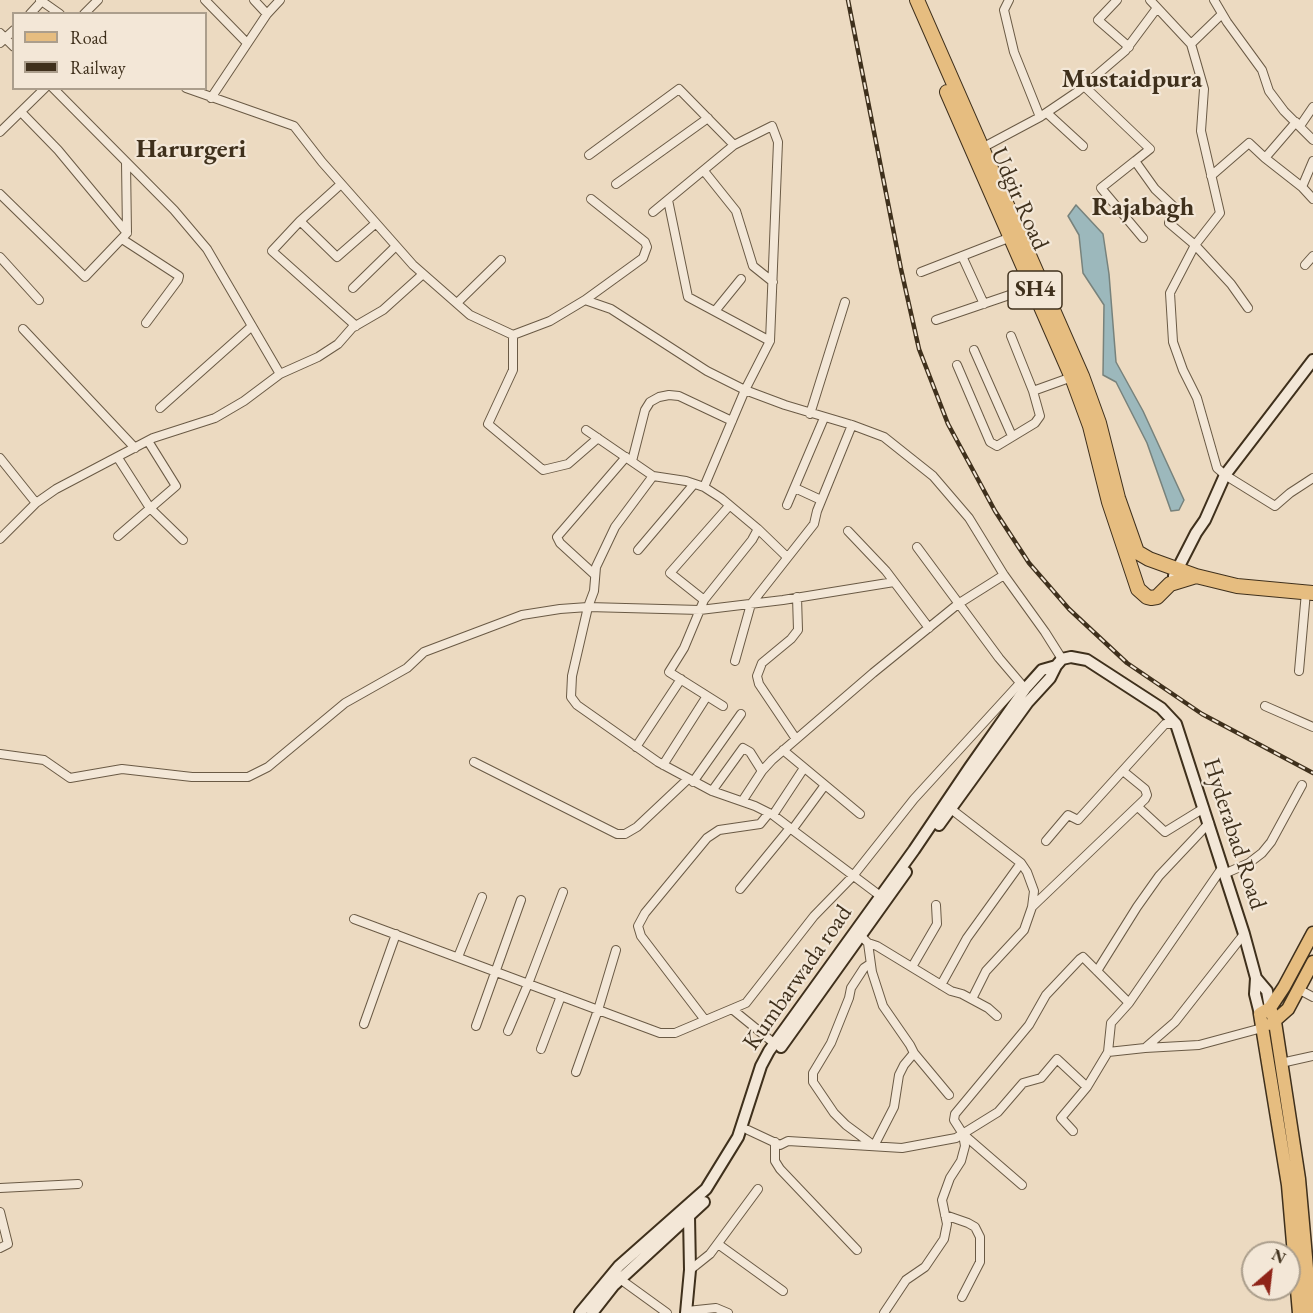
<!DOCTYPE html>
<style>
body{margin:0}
#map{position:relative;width:1313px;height:1313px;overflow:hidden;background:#ecdac1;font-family:"EB Garamond",serif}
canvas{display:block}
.legend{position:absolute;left:12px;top:12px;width:195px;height:78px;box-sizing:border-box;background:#f3e7d7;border:2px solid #ab9e8c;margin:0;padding:8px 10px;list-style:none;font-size:18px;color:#3f301c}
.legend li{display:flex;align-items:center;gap:12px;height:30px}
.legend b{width:30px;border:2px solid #ab9e8c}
.north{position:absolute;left:1241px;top:1241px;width:60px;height:60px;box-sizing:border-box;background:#f3e7d7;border:2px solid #ab9e8c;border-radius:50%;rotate:28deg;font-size:16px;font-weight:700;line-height:24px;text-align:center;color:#3f301c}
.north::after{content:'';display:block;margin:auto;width:21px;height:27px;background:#8f2418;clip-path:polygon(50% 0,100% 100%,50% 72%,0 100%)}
</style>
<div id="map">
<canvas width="1313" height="1313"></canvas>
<ul class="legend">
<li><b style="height:8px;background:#e6bd80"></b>Road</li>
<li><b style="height:8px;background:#3f301c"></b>Railway</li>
</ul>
<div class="north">N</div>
</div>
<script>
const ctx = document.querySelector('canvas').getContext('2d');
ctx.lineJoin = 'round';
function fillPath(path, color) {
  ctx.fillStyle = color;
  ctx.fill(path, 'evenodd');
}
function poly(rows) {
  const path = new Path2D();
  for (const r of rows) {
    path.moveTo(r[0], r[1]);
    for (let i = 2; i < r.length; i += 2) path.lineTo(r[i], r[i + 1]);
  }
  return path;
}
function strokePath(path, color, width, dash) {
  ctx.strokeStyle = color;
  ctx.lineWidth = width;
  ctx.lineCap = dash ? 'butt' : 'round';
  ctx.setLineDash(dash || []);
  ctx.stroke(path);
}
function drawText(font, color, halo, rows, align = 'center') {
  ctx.font = font + ' "EB Garamond",serif';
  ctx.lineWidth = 4.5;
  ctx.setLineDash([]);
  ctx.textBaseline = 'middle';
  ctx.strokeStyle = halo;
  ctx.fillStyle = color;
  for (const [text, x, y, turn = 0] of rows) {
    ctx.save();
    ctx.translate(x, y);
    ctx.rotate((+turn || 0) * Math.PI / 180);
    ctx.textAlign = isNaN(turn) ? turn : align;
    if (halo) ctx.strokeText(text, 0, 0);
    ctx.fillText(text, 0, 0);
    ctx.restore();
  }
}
const water = poly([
 [1076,205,1103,234,1109,274,1116,362,1143,411,1184,500,1179,510,1171,511,1147,443,1116,382,1103,375,1104,305,1083,273,1079,235,1068,216,1076,205]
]);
fillPath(water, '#9cb8bc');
strokePath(water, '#77827c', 1.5);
const street = poly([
 [40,0,60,14],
 [205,0,247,43],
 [254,0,267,14],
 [1009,0,1004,10,1014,52,1040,117],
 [1117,0,1098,20,1129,47],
 [1150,0,1191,44,1204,89,1201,131,1220,213,1195,245,1170,293,1173,342,1183,370,1197,398,1217,468,1225,475,1275,506,1290,493,1313,478],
 [1214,0,1227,22,1262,70,1269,91,1284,111,1313,140],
 [30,14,41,2],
 [84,14,98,0],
 [0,33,14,47],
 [0,43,14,30],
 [1191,44,1222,14],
 [1084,86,1150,149,1135,161,1155,189,1174,207,1169,223,1195,245,1231,284,1248,308],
 [53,88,174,210,207,249,280,374],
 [186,88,294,126,322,162,413,265,470,315,513,335,550,321,585,300,611,309,707,371,745,390,785,405,852,425,884,437,933,476,969,518,1004,575,1045,632,1062,659],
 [211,98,267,14,280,0],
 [21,112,58,150,127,233],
 [1047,113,1083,146],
 [1300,126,1313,107],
 [0,132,45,88],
 [980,149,1040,117,1077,92,1125,51,1157,8],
 [589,155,679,89,734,145],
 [1265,158,1302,187],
 [1135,161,1101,188,1143,238],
 [1313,161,1302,187,1313,199],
 [704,171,736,211,753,266,773,282],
 [1211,176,1249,143,1265,158,1296,122],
 [616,184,708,118],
 [0,194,85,277,127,233,126,162],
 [668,200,688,297,770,341],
 [653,212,734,145,772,126,778,142,770,341,745,390,704,487,686,481,653,476,615,527,596,567,594,591,588,607,572,676,571,697,577,705,658,762,712,791,755,806,773,815,790,828],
 [300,221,341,184],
 [122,239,179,276,178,280,146,323],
 [962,256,984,304],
 [0,257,39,300],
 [1305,265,1313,256],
 [921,272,1011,237],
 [353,288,396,246],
 [585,300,643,258,647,247,645,242,591,199],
 [457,303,501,260],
 [715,311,741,279],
 [936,320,1033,287],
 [356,326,272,251,300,221,337,257,376,223],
 [23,329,135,448],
 [513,335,513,370,488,424,543,470,568,464,598,438],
 [974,350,1012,436],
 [957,365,990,442,997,446,1035,423,1040,416,1033,391,1011,336],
 [1033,391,1072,377],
 [160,408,252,326],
 [810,414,845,302],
 [586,430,653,476],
 [0,458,36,503],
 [118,458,150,508,183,540],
 [632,461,645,410,650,402,659,397,669,395,679,396,732,421],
 [704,487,721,498,758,529,752,540,704,600],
 [795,488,821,500],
 [787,505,824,418],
 [758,529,787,557],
 [848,531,886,571,929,628],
 [118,536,176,486,148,441],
 [0,539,36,503,56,489,153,438,215,418,244,401,280,374,318,357,338,344,352,328,383,310,423,274],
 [917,547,999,658,1022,685],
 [638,550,694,484],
 [595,575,560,543,557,537,626,457],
 [735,661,751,604,814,524,817,511,852,425],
 [1299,671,1306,592],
 [723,706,669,672,684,648,704,600,670,573,729,506],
 [1265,706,1313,727],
 [796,739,759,684,757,676,762,663,791,639,798,630,797,597],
 [636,747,681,679],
 [783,750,860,814],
 [0,754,44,760,70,778,122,769,192,777,248,777,268,767,345,703,407,668,424,652,522,615,560,609,588,607,700,610,783,600,894,582],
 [474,762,617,834,625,834,637,827,688,779],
 [663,765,707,696],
 [693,782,741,714],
 [712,791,743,748,750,752,762,771],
 [743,800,762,771,772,760,873,673,958,604,1004,575],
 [1138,807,1165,832,1204,808],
 [951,809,1021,863,1027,872,1034,891,1032,907,1024,930,986,971,972,999],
 [773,815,804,768],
 [792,830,825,785],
 [1046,841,1068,815,1078,820,1165,724,1176,724],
 [1224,874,1249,863,1262,853,1271,842,1302,785],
 [740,889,790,828,883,898],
 [1033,906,1145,799,1147,795,1145,789,1123,771],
 [354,919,660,1033,675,1033,746,1003,814,916,853,876,914,799,1020,683],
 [862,937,868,943,872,972,883,1006,910,1045,914,1053,904,1065,899,1075,894,1107,874,1146],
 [868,943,877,946,951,991,962,994,988,1008,997,1016],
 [458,957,482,897],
 [870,964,864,968,851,988,849,998,831,1043,813,1073,813,1082,834,1113,846,1125,873,1145],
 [912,967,937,924,936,905],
 [1097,971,1137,907,1159,876,1209,823],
 [941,985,967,938,1021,863],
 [1298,989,1313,997],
 [732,1009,775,1044],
 [705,1020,641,936,638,926,645,913,707,838,719,830,760,824,769,813],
 [364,1024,396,934],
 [476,1026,521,900],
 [508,1031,528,984,563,892],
 [1145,1048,1199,1045,1262,1028],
 [541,1049,561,996],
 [1108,1052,1111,1023,1129,1003],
 [914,1053,949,1095],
 [1281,1063,1313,1056],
 [576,1072,598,1010,616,950],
 [748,1130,780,1145,788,1141,902,1148,956,1138,998,1112,1023,1083,1041,1078,1057,1059,1087,1087,1108,1052,1145,1048,1175,1022,1244,934],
 [1073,1131,1061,1118,1087,1087],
 [775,1142,775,1161,780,1169,857,1250],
 [1022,1185,963,1134,954,1120,955,1114,1029,1025,1046,995,1080,959,1083,957,1129,1003,1222,868],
 [0,1188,78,1184],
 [0,1212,8,1244,0,1248],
 [945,1215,968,1223,975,1227,980,1237,980,1262,962,1297],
 [718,1244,783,1291],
 [690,1270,710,1254,758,1189],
 [620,1279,667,1313],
 [687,1311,716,1308,728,1313],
 [884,1313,906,1280,925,1267,944,1239,947,1224,942,1200,950,1178,961,1161,965,1146,963,1134]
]);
const secondary = poly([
 [1174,576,1196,533,1205,520,1225,475,1313,360],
 [939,825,1028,702,1050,678,1056,666],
 [1256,978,1267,991,1270,1008],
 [781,1047,906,872],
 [580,1313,619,1266,706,1189,738,1137,761,1066,769,1051,914,850,970,767,1025,689,1042,670,1056,666,1062,659,1071,657,1087,660,1161,708,1176,724,1244,934,1256,978,1255,994,1260,1014],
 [592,1313,614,1285,704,1202],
 [686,1313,690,1270,689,1216]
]);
const primary = poly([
 [1270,1008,1275,1022,1299,1179,1311,1313],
 [1271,1024,1288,1009,1313,962],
 [1299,1313,1288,1185,1260,1014,1270,1008,1284,987,1313,933]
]);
const highway = poly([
 [917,0,1082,376,1099,423,1118,498,1137,552,1149,559,1196,576,1237,586,1313,593],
 [947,92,1073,380,1090,426,1109,502,1138,589,1147,597,1151,598,1157,597,1170,584,1196,576]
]);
strokePath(street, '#6a5a45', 10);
strokePath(secondary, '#3f301c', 14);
strokePath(primary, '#3f301c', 15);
strokePath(highway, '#3f301c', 16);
strokePath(street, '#f3e7d7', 8);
strokePath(secondary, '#f3e7d7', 10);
strokePath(primary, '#e6bd80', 12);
strokePath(highway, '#e6bd80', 14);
const rail = poly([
 [848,0,901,269,919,349,948,424,995,511,1029,563,1069,609,1127,663,1202,714,1313,773]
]);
strokePath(rail, '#3f301c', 4.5);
strokePath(rail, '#f3e7d7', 2, [7]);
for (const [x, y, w] of [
 [1035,290,54]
]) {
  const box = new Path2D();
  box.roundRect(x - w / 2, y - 19, w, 38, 4.5);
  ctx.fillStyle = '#f3e7d7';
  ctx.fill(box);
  strokePath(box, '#3f301c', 1.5);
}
drawText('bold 22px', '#3f301c', null, [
 ["SH4",1035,290]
]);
drawText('24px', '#3f301c', '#f3e7d7', [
 ["Udgir Road",1019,199,66],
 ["Hyderabad Road",1234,834,72],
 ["Kumbarwada road",798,978,-55]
]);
drawText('bold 26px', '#3f301c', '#f3e7d7', [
 ["Mustaidpura",1132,80],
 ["Harurgeri",191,150],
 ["Rajabagh",1143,208]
]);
</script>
